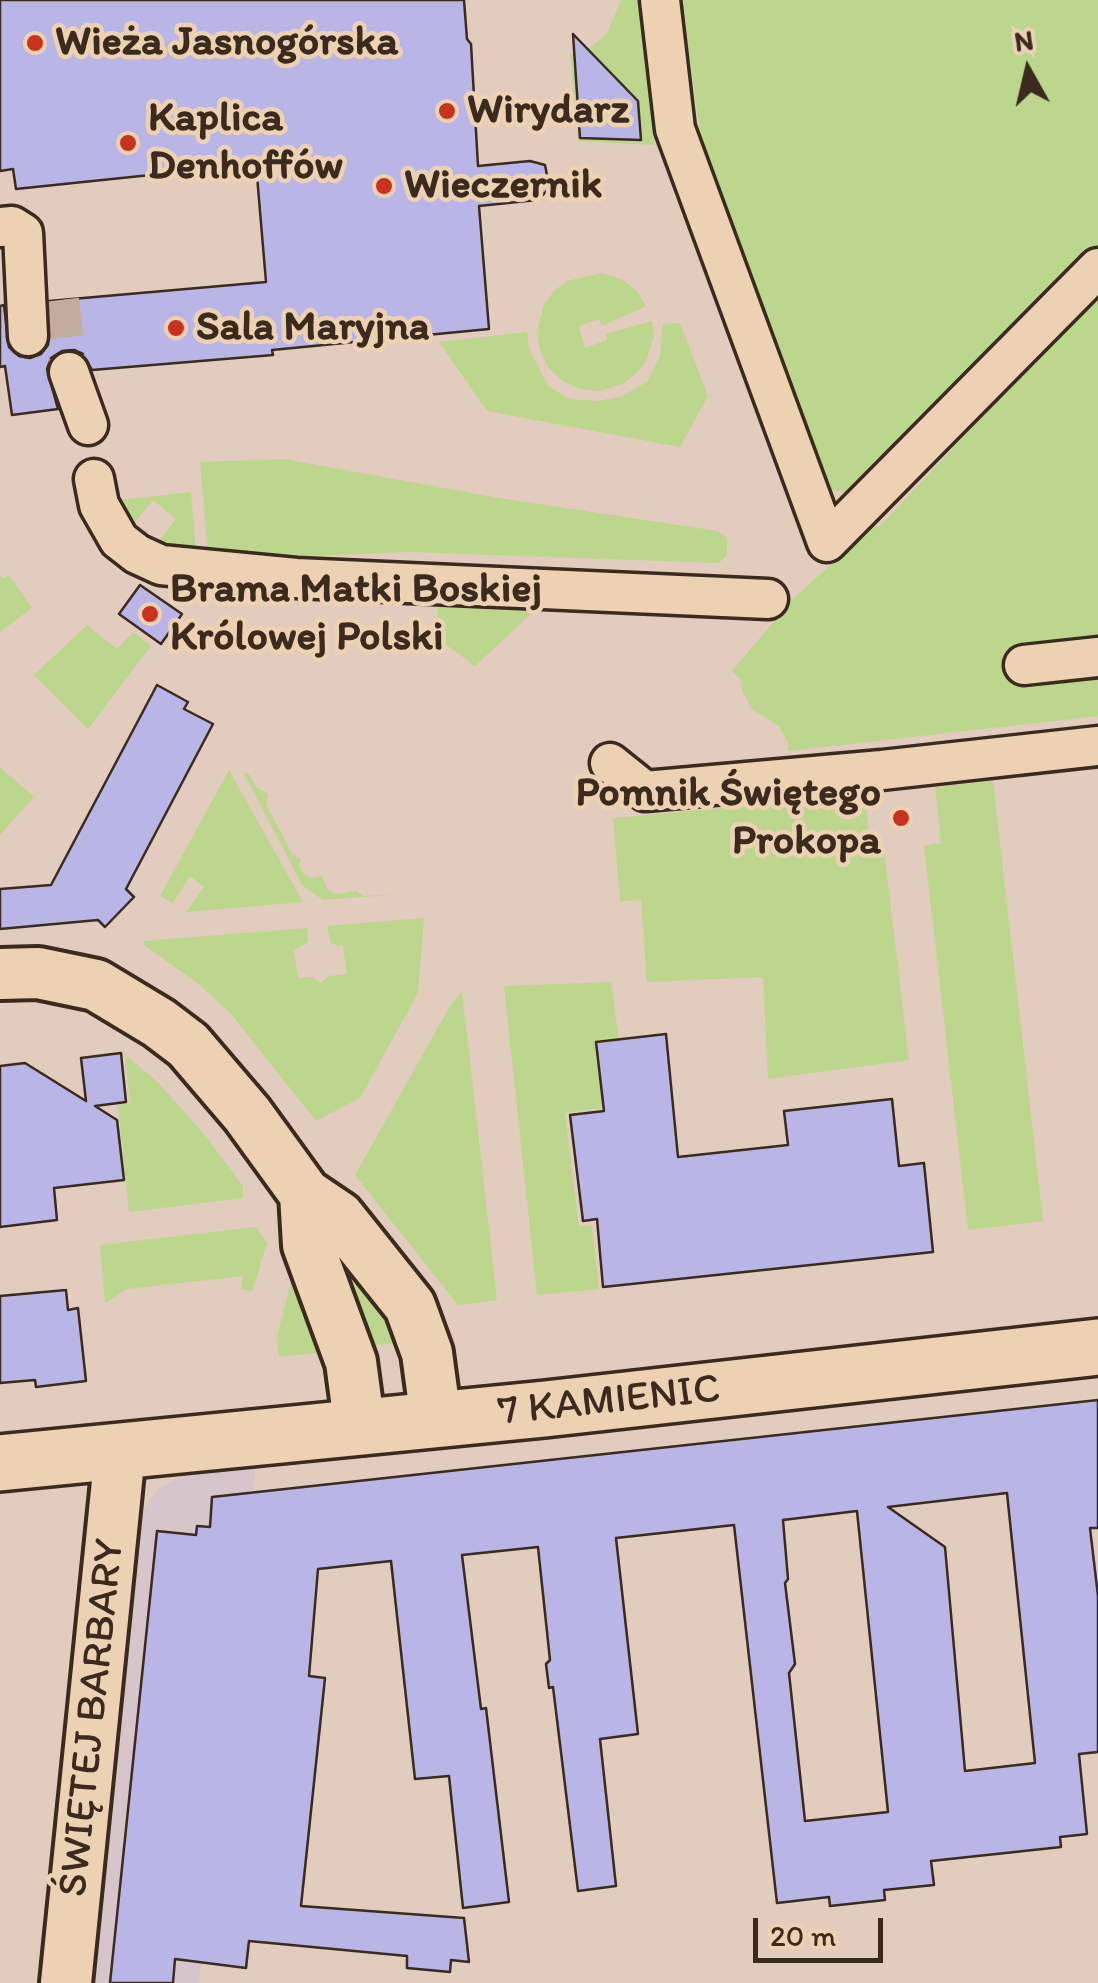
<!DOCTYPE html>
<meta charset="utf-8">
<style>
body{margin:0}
#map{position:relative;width:1098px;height:1983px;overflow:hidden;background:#e2ccbd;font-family:Itim,sans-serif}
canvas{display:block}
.north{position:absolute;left:978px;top:20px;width:100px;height:100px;-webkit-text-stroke:8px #ecd2b3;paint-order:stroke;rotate:352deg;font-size:28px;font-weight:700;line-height:40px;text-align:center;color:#3b2a1e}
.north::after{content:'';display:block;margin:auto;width:35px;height:45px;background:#3b2a1e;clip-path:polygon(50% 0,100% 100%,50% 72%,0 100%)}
.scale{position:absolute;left:753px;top:1918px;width:130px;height:45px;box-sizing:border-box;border:5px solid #3b2a1e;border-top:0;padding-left:12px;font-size:30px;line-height:35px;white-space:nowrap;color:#3b2a1e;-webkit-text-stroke:8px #ecd2b3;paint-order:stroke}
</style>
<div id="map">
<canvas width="1098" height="1983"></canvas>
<div class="north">N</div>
<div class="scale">20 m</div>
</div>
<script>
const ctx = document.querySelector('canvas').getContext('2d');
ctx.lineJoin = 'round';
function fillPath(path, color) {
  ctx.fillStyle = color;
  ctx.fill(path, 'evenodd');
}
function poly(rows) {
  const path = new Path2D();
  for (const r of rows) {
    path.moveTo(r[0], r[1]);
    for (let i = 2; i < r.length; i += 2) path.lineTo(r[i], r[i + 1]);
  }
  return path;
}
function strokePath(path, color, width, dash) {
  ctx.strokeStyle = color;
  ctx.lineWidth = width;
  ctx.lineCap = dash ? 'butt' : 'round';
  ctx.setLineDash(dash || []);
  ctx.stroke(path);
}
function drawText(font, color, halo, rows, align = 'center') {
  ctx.font = font + ' Itim,sans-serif';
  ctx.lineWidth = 9;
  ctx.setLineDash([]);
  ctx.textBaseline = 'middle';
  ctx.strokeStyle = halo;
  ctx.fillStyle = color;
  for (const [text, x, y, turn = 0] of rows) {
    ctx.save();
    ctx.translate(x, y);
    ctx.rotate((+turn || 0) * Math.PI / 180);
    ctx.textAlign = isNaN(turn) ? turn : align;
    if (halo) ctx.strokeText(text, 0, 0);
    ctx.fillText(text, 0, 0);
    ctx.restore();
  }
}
fillPath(poly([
 [256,1466,199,1983,94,1983,142,1512,158,1489,177,1478,198,1471]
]), '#d6c5ca');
fillPath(poly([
 [621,0,641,0,655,145,578,141,570,54,589,48,607,34],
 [682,0,1098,0,1098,247,864,494,823,489,700,133],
 [602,273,621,279,636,290,646,306,602,326,599,319,579,326,585,348,607,340,606,334,652,321,654,336,646,362,637,373,622,384,600,391,580,389,563,381,549,368,540,350,537,333,544,304,554,291,567,281],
 [1098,293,1098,716,788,751,788,742,779,726,752,709,742,690,741,680,732,671,791,601,874,525,879,527],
 [680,323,708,396,680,447,487,411,439,342,527,332,529,349,548,386,570,399,597,401,620,397,647,382,660,356,663,324],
 [284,459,499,498,718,531,727,538,727,555,719,563,411,552,305,556,297,562,208,554,200,462],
 [191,492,196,553,164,547,159,541,176,519,153,500,135,522,124,514,120,500],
 [0,575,3,579,9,575,32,608,0,632],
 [438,600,544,602,475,666,437,638],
 [87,625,117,649,133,632,151,646,88,729,34,675],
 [0,767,34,797,0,835],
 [229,770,303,902,186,912,204,887,190,876,173,903,160,896],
 [243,772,250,775,257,788,268,794,266,804,292,854,301,859,299,867,303,873,310,878,322,876,327,889,337,894,356,891,363,896,403,894,323,900,302,885],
 [993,781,1043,1221,968,1230,924,846,941,843,935,787],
 [865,795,870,850,884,850,909,1060,768,1079,763,977,647,982,641,900,620,901,613,818],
 [424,918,418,993,360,1098,316,1121,231,1014,200,985,144,945,144,941,307,928,308,942,294,950,298,978,313,977,321,983,329,976,347,974,343,946,331,944,327,926],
 [611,982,619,1040,596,1043,602,1108,565,1113,579,1226,592,1226,599,1289,537,1295,504,986],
 [462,991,497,1300,458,1305,355,1175,450,1006],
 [125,1055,158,1082,207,1138,243,1186,243,1198,129,1212,118,1105,130,1103],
 [256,1227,267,1243,252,1292,241,1289,243,1276,127,1289,105,1303,100,1245],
 [326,1229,394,1321,401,1343,367,1346],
 [293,1274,324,1352,279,1357,277,1336]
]), '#bcd68d');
const building = poly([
 [0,0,464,0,467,39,471,44,478,166,530,161,545,165,548,180,547,191,537,200,479,206,489,329,272,350,273,355,92,370,83,354,74,350,62,351,51,358,47,369,58,409,12,415,5,366,0,367,0,306,4,305,9,347,19,356,30,358,41,354,48,345,49,301,266,282,256,164,16,189,13,169,0,171,0,0],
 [573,34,638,101,641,140,580,138,573,34],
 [140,585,182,614,161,644,119,614,140,585],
 [157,685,188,702,184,709,213,724,126,889,134,897,105,927,98,920,0,929,0,889,51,885,157,685],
 [666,1034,678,1157,788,1145,784,1111,892,1099,899,1166,924,1163,933,1252,603,1287,597,1219,583,1221,570,1115,604,1111,596,1042,666,1034],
 [121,1053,126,1102,95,1106,117,1120,124,1180,54,1188,57,1220,0,1227,0,1066,25,1063,86,1101,81,1058,121,1053],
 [66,1290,68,1310,78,1308,86,1381,36,1387,35,1380,0,1383,0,1296,66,1290],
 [1098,1400,1098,1528,1090,1528,1098,1596,1098,1752,1079,1754,1087,1834,1060,1837,1061,1847,931,1861,934,1885,884,1890,885,1900,830,1906,829,1897,777,1903,734,1525,616,1538,638,1734,600,1739,616,1886,578,1891,553,1687,549,1688,546,1664,550,1660,538,1547,462,1555,481,1709,486,1708,509,1902,463,1908,449,1776,415,1779,391,1561,318,1569,309,1676,325,1678,301,1906,464,1918,469,1962,451,1960,450,1972,407,1968,407,1956,249,1941,246,1968,175,1959,173,1983,110,1983,157,1531,196,1535,197,1526,210,1527,212,1497,1098,1400],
 [1007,1493,1035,1763,965,1771,945,1547,888,1507,1007,1493],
 [857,1511,888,1812,805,1821,789,1673,795,1664,785,1583,788,1579,783,1520,857,1511]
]);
fillPath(building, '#bab5e7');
strokePath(building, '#3b2a1e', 2.5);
strokePath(poly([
 [60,300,69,372]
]), '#c1ac9d', 38, [38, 19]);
const pedestrian = poly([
 [660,0,675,129,827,542,1098,268],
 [0,227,12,226,23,233,28,336],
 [69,372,88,425],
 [94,479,99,505,119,540,137,554,161,565,296,578,768,599],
 [1024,665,1098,657],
 [610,763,645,791,882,770,1098,746]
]);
const minor = poly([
 [0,974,38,973,96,985,159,1023,188,1045,247,1114,305,1194,339,1217,410,1306,427,1353,436,1420],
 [305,1194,308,1245,351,1362,360,1429],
 [66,1983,120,1452]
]);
const tertiary = poly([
 [0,1463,545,1409,1098,1347]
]);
strokePath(pedestrian, '#3b2a1e', 45);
strokePath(minor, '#3b2a1e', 58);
strokePath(tertiary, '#3b2a1e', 62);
strokePath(pedestrian, '#ecd2b3', 38);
strokePath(minor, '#ecd2b3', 50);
strokePath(tertiary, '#ecd2b3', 55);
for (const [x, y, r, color] of [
 [35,43,10,"#c8321e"],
 [447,111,10,"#c8321e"],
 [128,143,10,"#c8321e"],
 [384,186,10,"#c8321e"],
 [176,328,10,"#c8321e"],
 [150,614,10,"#c8321e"],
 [901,818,10,"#c8321e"]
]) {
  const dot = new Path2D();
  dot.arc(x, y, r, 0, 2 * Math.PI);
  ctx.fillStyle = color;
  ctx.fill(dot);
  strokePath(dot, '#ecd2b3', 4);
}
drawText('bold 42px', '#3b2a1e', '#ecd2b3', [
 ["Wieża Jasnogórska",55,43],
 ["Wirydarz",467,111],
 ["Kaplica",148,119],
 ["Denhoffów",148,167],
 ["Wieczernik",404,186],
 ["Sala Maryjna",196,328],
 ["Brama Matki Boskiej",170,590],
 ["Królowej Polski",170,638],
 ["Pomnik Świętego",881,794,"right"],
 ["Prokopa",881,842,"right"]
], 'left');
drawText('42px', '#3b2a1e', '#ecd2b3', [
 ["7 KAMIENIC",609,1402,-6],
 ["ŚWIĘTEJ BARBARY",93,1718,-84]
]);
</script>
